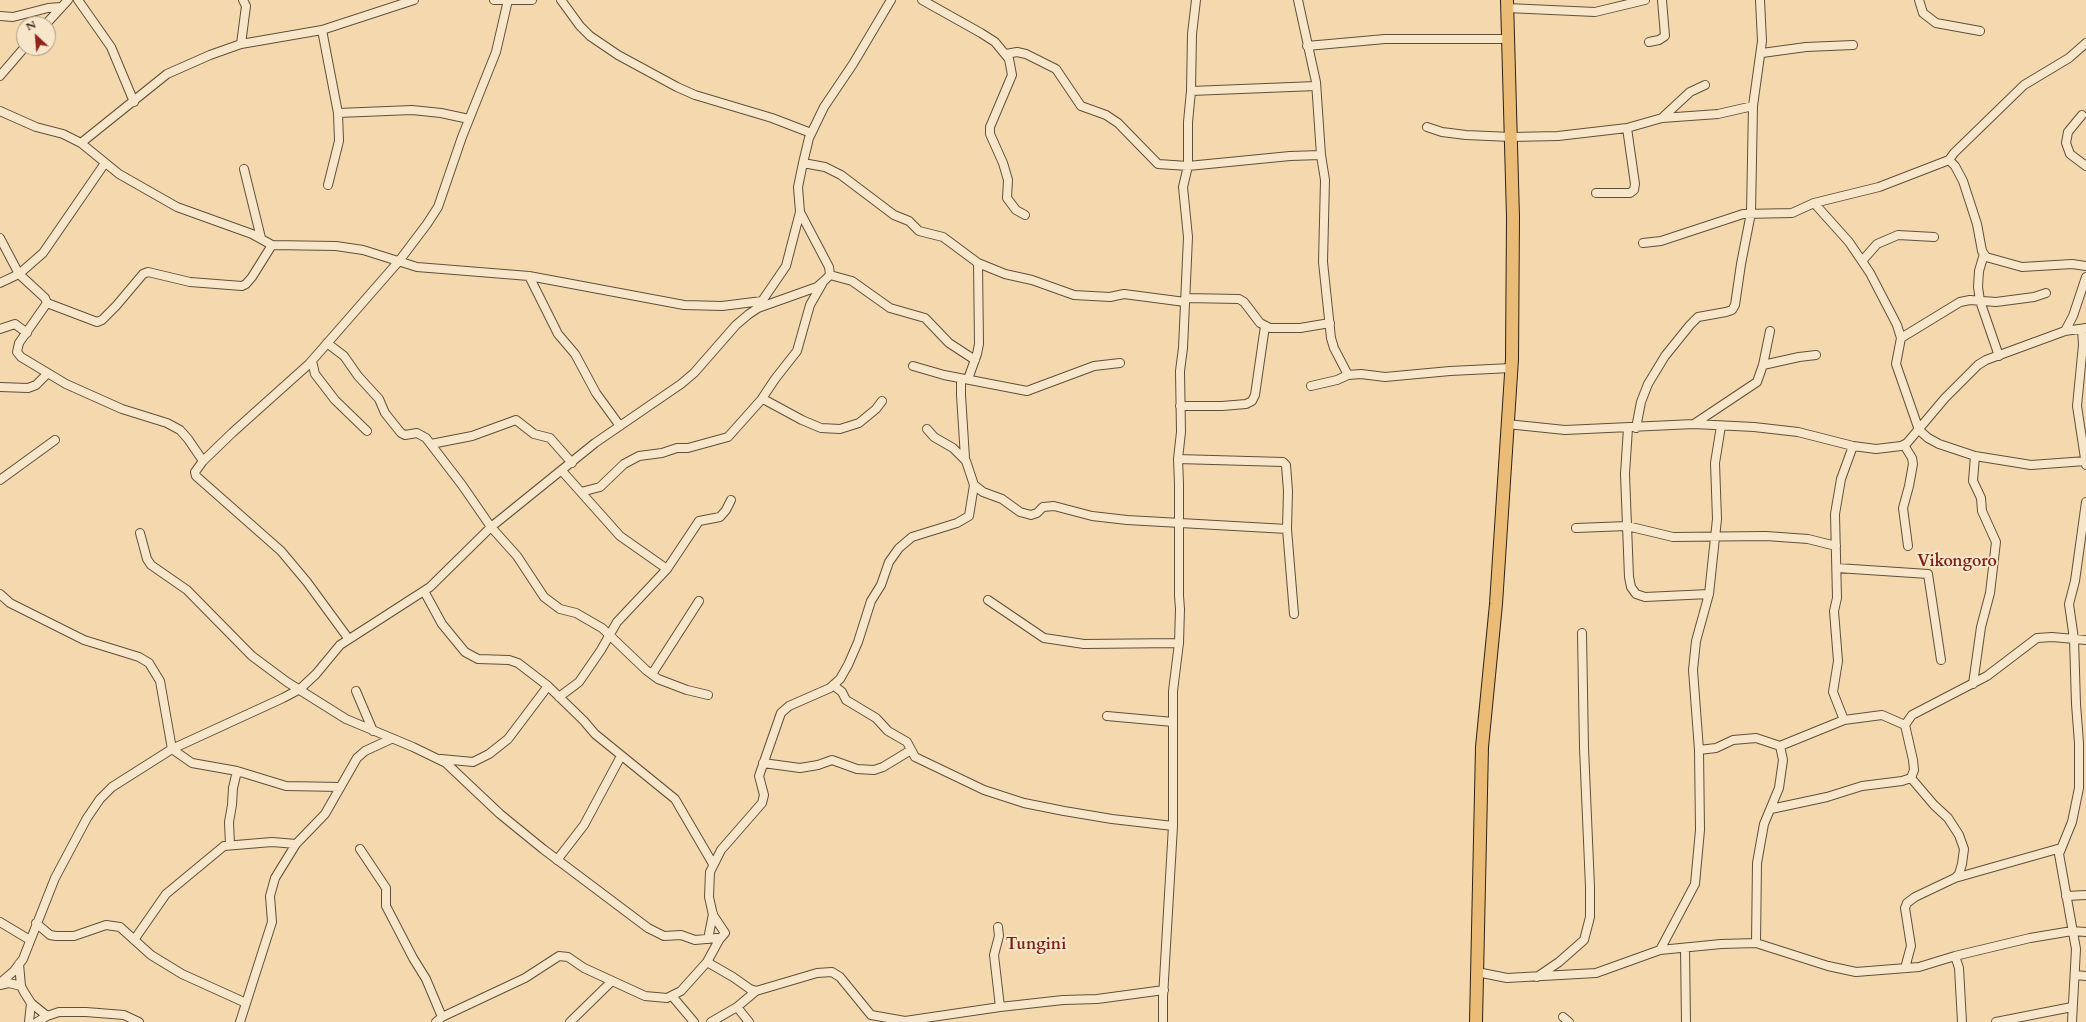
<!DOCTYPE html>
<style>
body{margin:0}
#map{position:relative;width:2086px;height:1022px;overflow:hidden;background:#f5d9ae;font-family:Cardo,serif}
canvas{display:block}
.north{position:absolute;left:16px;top:16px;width:40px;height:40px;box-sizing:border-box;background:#f8e6ca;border:1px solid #a89881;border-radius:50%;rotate:334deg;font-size:11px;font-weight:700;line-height:16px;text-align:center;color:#2f2213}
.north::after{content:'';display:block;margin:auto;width:14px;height:18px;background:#8f2418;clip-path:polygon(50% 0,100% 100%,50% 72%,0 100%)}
</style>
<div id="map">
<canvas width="2086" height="1022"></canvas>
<div class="north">N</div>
</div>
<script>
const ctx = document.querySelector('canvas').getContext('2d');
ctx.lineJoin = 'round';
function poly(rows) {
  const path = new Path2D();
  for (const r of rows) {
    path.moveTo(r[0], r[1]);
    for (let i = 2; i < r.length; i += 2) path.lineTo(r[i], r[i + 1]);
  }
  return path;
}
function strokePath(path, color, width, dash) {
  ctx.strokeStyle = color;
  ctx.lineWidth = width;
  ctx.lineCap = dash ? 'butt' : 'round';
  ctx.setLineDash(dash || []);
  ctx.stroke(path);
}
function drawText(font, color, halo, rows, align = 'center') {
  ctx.font = font + ' Cardo,serif';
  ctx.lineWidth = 4;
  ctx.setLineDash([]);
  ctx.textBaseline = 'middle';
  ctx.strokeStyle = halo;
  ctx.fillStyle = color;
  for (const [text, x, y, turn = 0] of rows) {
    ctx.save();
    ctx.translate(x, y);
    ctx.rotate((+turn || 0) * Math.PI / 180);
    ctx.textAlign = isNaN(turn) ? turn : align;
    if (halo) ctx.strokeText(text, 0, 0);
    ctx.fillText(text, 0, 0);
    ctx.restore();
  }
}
const street = poly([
 [78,0,111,47,134,102],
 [494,0,532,0],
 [561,0,580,26,590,36,618,55,677,87,695,95,772,118,811,133],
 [922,0,981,33,995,42,1009,59,1012,75,990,127,990,134,1003,163,1008,180,1007,198,1016,210,1025,215],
 [1298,0,1316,82,1321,155,1325,180,1323,262,1331,338,1334,348,1348,375],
 [1919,0,1923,13,1936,23,1980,31],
 [1507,8,1595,12,1645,0],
 [0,16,13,17,48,8,61,7],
 [46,24,68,0],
 [322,30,338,113,339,141,328,185],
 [1649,42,1659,40,1665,36,1662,0],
 [241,44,246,6,243,0],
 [1307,46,1385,39,1508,39],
 [1762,53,1806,47,1853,45],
 [1006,54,1017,52,1026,54,1056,69,1081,106,1106,115,1118,123,1158,164,1188,166,1290,156,1321,155],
 [0,76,24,48],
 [1191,91,1316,86],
 [0,111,36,127,63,134,81,143,119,174,177,207,252,234,272,245,336,246,363,250,417,267,529,276,684,305,722,306,762,301],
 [338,113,412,110,441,113,469,119],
 [2082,115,2068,132,2066,143,2070,154,2086,166],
 [1662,118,1690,92,1705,85],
 [1427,127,1442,132,1466,135,1511,137,1558,136,1627,128,1662,118,1718,114,1753,106],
 [81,143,167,74,210,55,241,44,322,30,414,0],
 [1949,160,1954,153,2024,85,2069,58,2086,43],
 [803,163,825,167,841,175,894,215,909,221,919,231,943,237,978,263,1005,274,1032,280,1074,295,1110,297,1124,294,1185,302],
 [244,169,261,238],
 [1596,193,1630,193,1634,190,1635,184,1627,128],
 [1814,203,1849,242,1870,273,1897,325,1901,338,1896,364,1919,430,1928,438,1939,444,1975,456,2031,465,2086,461],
 [0,238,19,274,45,298,47,303,19,343,17,352,21,357,66,384,122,409,167,423,180,430,188,439,203,461],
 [1643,243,1661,241,1743,214,1792,213,1814,203,1879,187,1949,160,1955,166,1963,181,1977,224,1982,251,1986,257,2022,267,2072,264,2086,266],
 [1984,254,1979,271,1978,287,1980,301,1999,356],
 [1862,261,1877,244,1898,235,1934,237],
 [830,275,852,281,890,308,925,318,949,343,975,360],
 [529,276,558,334,575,354,596,393,620,426],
 [0,283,19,274,43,253,105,163],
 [1186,298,1239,299,1244,302,1260,323,1270,328,1300,328,1330,323],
 [47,303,97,322,102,320,116,306,143,274,148,272,190,282,242,286,246,284,252,277,272,245],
 [760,304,786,266,800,212],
 [0,329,15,324,27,333],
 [2082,329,2083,345,2077,406,2086,465],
 [2065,331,2073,316,2086,277],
 [1901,338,1960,302,1970,300,1996,302,2034,297,2046,293],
 [327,343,344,356,358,376,379,399,385,413,401,433,405,435,417,433,426,438,462,485,491,527,517,556,544,597,560,609,576,613,602,628,646,670,658,679,687,690,708,695],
 [312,361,315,374,335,400,367,431],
 [1763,365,1799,357,1816,355],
 [913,366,944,375,1027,391,1094,366,1120,363],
 [961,379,961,395,965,458],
 [968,379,977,354,979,344,978,263],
 [1311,386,1337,380,1348,375,1361,374,1385,377,1450,371,1511,368],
 [0,387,28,388,36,385,47,374],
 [761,400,775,379,797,351,810,305,822,284],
 [1180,406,1222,406,1246,404,1252,401,1255,395,1265,326],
 [1507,424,1565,430,1694,424,1754,427,1798,432,1853,446,1876,449,1901,446,1907,443,1945,398,1978,365,1986,360,2065,331,2086,328],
 [1694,424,1757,382,1763,365,1770,331],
 [1628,428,1625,474,1629,577,1631,587,1636,594,1645,597,1709,594],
 [1636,428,1641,402,1648,384,1665,356,1690,325,1698,317,1726,312,1732,310,1735,305,1741,264,1751,213,1753,106,1762,41,1760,0],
 [431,444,472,436,516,420,534,434,550,438,572,463],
 [1904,445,1912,458,1913,464,1909,486,1903,508,1908,546],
 [1178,459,1283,462,1286,465,1288,491,1287,529,1294,614],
 [562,471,620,536,667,569],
 [0,480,55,440],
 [974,485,983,492,1002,499,1020,512,1031,515,1037,513,1043,507,1054,506,1092,516,1127,520,1287,529],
 [581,492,600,487,624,464,639,456,662,453,677,448,688,448,728,437,761,400,765,400,802,420,821,428,840,429,859,423,876,409,882,401],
 [1576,528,1627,526,1673,537,1766,536,1808,539,1836,546],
 [140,533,147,559,151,565,187,590,252,656,287,682,346,719,413,747,446,763,500,814,543,849,648,928,664,936,681,935,695,940,717,938,719,940,707,962,681,991,667,998,645,996,584,968,568,957,559,956,525,978,442,1017,436,1022],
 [1837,568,1928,574,1941,660],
 [424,591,442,624,465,652,478,659,509,660,518,663,548,686,584,721,595,734,675,799,713,864],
 [0,594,10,603,84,640,139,657,149,663,160,681,172,749,192,763,237,771,286,786,340,787],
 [988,600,1044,638,1084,644,1179,643],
 [348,638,307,582,281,551,196,476,195,472,203,461,232,433,309,364,399,261,427,224,438,207,462,137,496,52,508,0],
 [652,674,699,601],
 [1973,684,1981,627,1990,593,1996,542,1982,511,1981,498,1973,481,1975,456],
 [833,685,842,692,846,700,876,718,888,731,907,742,915,757,984,790,1024,803,1064,811,1112,819,1173,826],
 [356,691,373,731],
 [559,697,579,682,601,650,617,622,667,569,699,521,720,517,726,510,731,500],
 [1107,716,1173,722],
 [1844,720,1833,692,1838,661,1834,611,1837,598,1835,514,1841,479,1853,446],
 [1699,750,1716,748,1733,740,1756,738,1780,746,1844,720,1882,715,1905,725],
 [441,759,473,762,489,754,508,739,548,686],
 [763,763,800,768,818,765,832,760,857,769,874,770,883,767,911,750],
 [1771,809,1827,797,1862,786,1902,781,1911,778,1914,770,1913,760,1905,725,1912,715,1987,676,2037,638,2052,637,2086,640],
 [230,845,229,822,232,805,233,788,237,771],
 [360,849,386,888,386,906,413,958,426,979,442,1017],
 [557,860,584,825,621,756],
 [1955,878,2061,848],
 [2066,896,2086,895],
 [0,922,30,940],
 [36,923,50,935,56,936,74,936,106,925,120,927,151,955,182,974,246,1003],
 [998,927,999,936,994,955,1000,1007],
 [708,939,713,914],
 [134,940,166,894,224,846,272,842,296,844],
 [719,940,725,933,713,915,709,897,710,872,721,850,762,803,764,795,759,776,781,713,789,706,830,688,840,679,848,665,858,642,871,601,881,585,889,562,899,548,912,537,957,523,969,516,974,485,966,461,953,448,934,437,927,429],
 [1756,943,1757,863,1764,824,1779,788,1783,760,1780,746],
 [1685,949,1686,1022],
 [1660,950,1695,884,1700,830,1699,750,1693,670,1696,641,1709,594,1717,519,1715,463,1721,426],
 [1955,956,1959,968,1962,1022],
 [707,962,733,977,750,989,756,991,817,973,832,972,840,977,871,1015,905,1021,1000,1007,1063,1000,1097,999,1164,990],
 [19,964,21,986,24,992,31,1003,47,1016],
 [1905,968,1911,946,1905,908,1907,903,1915,897,1955,878,1959,874,1962,864,1964,849,1959,835,1948,818,1934,805,1911,778],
 [1477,972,1507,978,1596,973,1660,950,1721,944,1756,943,1828,966,1856,972,1919,967,1955,956,2030,938,2072,931,2086,932],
 [2075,975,2086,976],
 [1537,977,1559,962,1584,940,1590,917,1590,887,1584,748,1582,633],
 [0,983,14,971,23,959,55,878,87,818,100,799,112,787,172,749,283,698,300,689,316,674,340,645,430,587,491,527,595,443,681,384,694,373,736,325,749,314,758,308,817,287,825,280,830,275,829,267,800,212,798,187,803,163,809,138,824,107,853,64,891,0],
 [0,985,9,983,21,986],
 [672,996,694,1022],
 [737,1007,749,1022],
 [1563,1017,1569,1022],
 [29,1022,31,1003],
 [37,1022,47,1016,59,1012,86,1012,124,1015,139,1022],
 [240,1022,272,922,270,896,275,878,296,844,325,814,357,758,365,751,391,739],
 [570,1022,612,981],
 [711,1022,737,1007,756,991],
 [1163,1022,1163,997,1173,826,1173,691,1179,643,1180,609,1179,596,1179,484,1178,459,1181,432,1180,371,1183,348,1188,237,1183,187,1188,166,1188,122,1191,91,1192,34,1196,0],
 [1996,1022,2072,1007],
 [2072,1022,2076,949,2059,854,2072,822,2079,788,2079,743,2076,704,2074,639,2069,604,2075,581,2086,502]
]);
const primary = poly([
 [1476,1022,1482,747,1496,604,1512,359,1513,217,1507,0]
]);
strokePath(street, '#60503a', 10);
strokePath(primary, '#2f2213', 14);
strokePath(street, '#f8e6ca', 8);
strokePath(primary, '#eabc77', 12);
drawText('bold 16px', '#7a1f14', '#f8e6ca', [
 ["Vikongoro",1957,562],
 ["Tungini",1036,945]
]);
</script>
